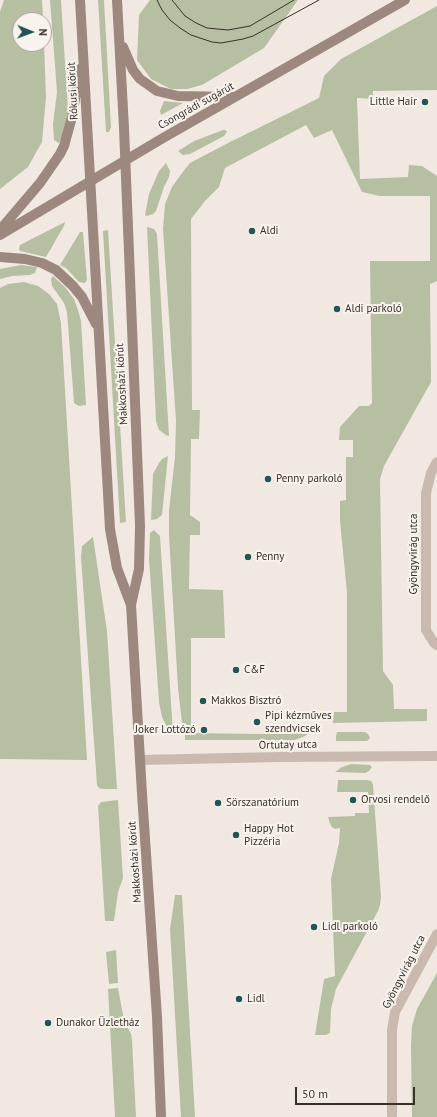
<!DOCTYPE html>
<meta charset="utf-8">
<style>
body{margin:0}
#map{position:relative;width:437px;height:1117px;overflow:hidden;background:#f1e9e1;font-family:"PT Sans",sans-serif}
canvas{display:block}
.north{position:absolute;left:12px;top:12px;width:40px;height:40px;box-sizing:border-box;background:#f9f3ed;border:1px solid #aca59f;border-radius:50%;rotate:91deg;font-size:11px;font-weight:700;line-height:16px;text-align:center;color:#382f2b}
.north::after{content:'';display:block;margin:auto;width:14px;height:18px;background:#245556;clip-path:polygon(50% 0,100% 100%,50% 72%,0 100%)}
.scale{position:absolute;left:295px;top:1087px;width:120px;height:18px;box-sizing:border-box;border:2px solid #382f2b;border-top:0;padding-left:5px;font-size:12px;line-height:14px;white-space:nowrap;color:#382f2b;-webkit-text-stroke:3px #f9f3ed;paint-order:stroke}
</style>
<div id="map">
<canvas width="437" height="1117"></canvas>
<div class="north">N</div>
<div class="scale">50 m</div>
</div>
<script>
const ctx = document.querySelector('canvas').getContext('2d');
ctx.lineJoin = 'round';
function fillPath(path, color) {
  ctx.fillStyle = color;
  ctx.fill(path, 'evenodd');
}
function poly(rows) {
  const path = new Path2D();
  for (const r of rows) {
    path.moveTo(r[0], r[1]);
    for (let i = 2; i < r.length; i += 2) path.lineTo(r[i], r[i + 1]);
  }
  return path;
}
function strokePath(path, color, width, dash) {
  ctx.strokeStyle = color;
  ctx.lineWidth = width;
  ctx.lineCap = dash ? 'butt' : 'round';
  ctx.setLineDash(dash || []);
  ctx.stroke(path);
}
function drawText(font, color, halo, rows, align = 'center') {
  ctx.font = font + ' "PT Sans",sans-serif';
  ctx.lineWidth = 4;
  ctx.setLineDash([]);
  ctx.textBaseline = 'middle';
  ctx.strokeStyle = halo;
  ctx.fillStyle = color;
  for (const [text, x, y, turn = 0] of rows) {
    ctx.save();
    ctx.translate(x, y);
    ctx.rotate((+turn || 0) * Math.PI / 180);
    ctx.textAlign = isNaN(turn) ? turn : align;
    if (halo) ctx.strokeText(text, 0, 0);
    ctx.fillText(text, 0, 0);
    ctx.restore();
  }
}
fillPath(poly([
 [4,0,42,0,43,20,20,20,20,44,44,44,44,43,46,97,42,142,28,167,0,189,0,12],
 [50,0,61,0,68,110,66,129,59,143,54,140,53,124,57,92],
 [98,0,104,0,111,127,109,132,106,132],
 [150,0,298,0,264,48,202,85,187,89,171,89,151,79,137,60,139,15],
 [437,6,437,90,373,91,373,99,357,98,360,179,408,177,409,165,422,166,437,176,437,281,430,284,431,382,384,466,380,479,383,671,393,685,394,709,427,709,427,721,333,723,334,712,347,712,347,593,340,521,340,501,346,500,346,457,353,457,353,440,339,440,340,427,359,406,369,406,372,403,370,261,430,261,430,196,380,196,362,192,332,130,314,138,306,125,225,168,219,187,205,201,191,219,192,410,200,410,199,439,191,439,190,515,200,522,200,535,190,535,189,589,223,590,225,638,191,638,191,726,182,723,178,688,169,536,169,510,175,457,176,421,163,229,165,204,172,187,182,173,190,163,230,142,319,98,324,76,341,59],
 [164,101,183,103,161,115,160,111],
 [223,130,225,130,227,132,224,136,190,154,183,155,178,151,194,141],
 [166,163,170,171,169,177,164,187,156,211,153,214,147,216,145,215,149,194,159,171],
 [65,222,64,226,46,257,20,251,19,249,20,245],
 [147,227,154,229,157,234,169,436,166,435,159,430,156,421],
 [108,230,126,522,120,523,103,231],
 [80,232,83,232,87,280,85,283,79,282,66,268,60,265],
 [21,265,37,267,35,273,30,275,12,276,0,279,0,269],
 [53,276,65,287,74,299,78,310,81,321,86,405,79,406,74,403,67,312,64,303,52,286,51,279],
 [24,282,38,286,49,294,57,304,61,323,87,760,0,759,0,288,8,284],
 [168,456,162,515,157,519,151,520,153,474,159,463,162,459],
 [154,530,160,536,173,733,167,727,162,717,159,702,149,559,150,533],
 [93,537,107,631,117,789,102,789,99,788,97,785,81,557,82,546],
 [337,732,365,732,368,734,370,738,367,741,336,741,336,736],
 [188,733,259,734,309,733,305,736,295,740,185,740,185,735],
 [351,764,370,765,372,767,369,771,365,773,335,772,342,767],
 [338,780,367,780,371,781,373,784,381,897,380,905,378,911,336,989,331,1009,330,1033,326,1035,315,1035,324,979,335,976,331,879,339,843,340,828,335,829,332,827,330,824,328,817,355,816,355,813,369,813,368,792,337,792],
 [118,800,123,878,118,892,114,921,105,921,98,806,101,802],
 [175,895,182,895,195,1117,181,1117,170,929],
 [116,950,118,983,109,984,106,952],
 [437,973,437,1117,412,1117,411,1045,412,1026,417,1009],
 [118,988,124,1020,131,1034,132,1040,136,1117,115,1117,108,989]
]), '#b7bfa2');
strokePath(poly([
 [437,462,431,473,426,493,426,630,434,643,437,645],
 [392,1117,392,1030,395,1012,437,934]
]), '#c9b9ae', 10);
strokePath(poly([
 [140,760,280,757,437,756]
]), '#c9b9ae', 10);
strokePath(poly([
 [80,0,110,529,117,568,131,605],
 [117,0,124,128,140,526,139,569,131,605,142,794,157,1017,161,1117],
 [123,47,133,70,140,79,157,91,178,96,235,97],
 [0,230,40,183,60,154,64,146,72,117,80,69],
 [0,235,163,138,405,0],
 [0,257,25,259,42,263,56,270,73,286,82,297,96,324]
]), '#9c887f', 10);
strokePath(poly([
 [157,0,162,10,170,20,180,28,191,35,212,42,221,43,243,39,253,36,319,0],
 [172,0,185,16,196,23,207,28,228,30,250,26,294,0]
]), '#382f2b', 1);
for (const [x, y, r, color] of [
 [425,102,4,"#245556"],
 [252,231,4,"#245556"],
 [337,309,4,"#245556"],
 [268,479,4,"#245556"],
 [248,557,4,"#245556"],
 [236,670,4,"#245556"],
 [203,701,4,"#245556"],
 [257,722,4,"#245556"],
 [204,730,4,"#245556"],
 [353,800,4,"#245556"],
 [218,803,4,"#245556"],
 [236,835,4,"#245556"],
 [314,927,4,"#245556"],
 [239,999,4,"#245556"],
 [48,1023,4,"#245556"]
]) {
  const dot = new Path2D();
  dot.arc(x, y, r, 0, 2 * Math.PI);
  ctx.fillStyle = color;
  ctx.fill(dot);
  strokePath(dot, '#f9f3ed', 1.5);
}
drawText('11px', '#382f2b', '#f9f3ed', [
 ["Rókusi körút",73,91,-93],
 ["Csongrádi sugárút",196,106,-29],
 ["Makkosházi körút",122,384,-93],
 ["Gyöngyvirág utca",414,554,-90],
 ["Ortutay utca",288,745,-1],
 ["Makkosházi körút",135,862,-94],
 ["Gyöngyvirág utca",404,972,-63]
]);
drawText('11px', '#382f2b', '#f9f3ed', [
 ["Little Hair",417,102,"right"],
 ["Aldi",260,231],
 ["Aldi parkoló",345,309],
 ["Penny parkoló",276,479],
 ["Penny",256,557],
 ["C&F",244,670],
 ["Makkos Bisztró",211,701],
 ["Pipi kézműves",265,716],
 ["szendvicsek",265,729],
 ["Joker Lottózó",196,730,"right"],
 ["Orvosi rendelő",361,800],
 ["Sörszanatórium",226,803],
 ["Happy Hot",244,829],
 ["Pizzéria",244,842],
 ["Lidl parkoló",322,927],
 ["Lidl",247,999],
 ["Dunakor Üzletház",56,1023]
], 'left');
</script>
